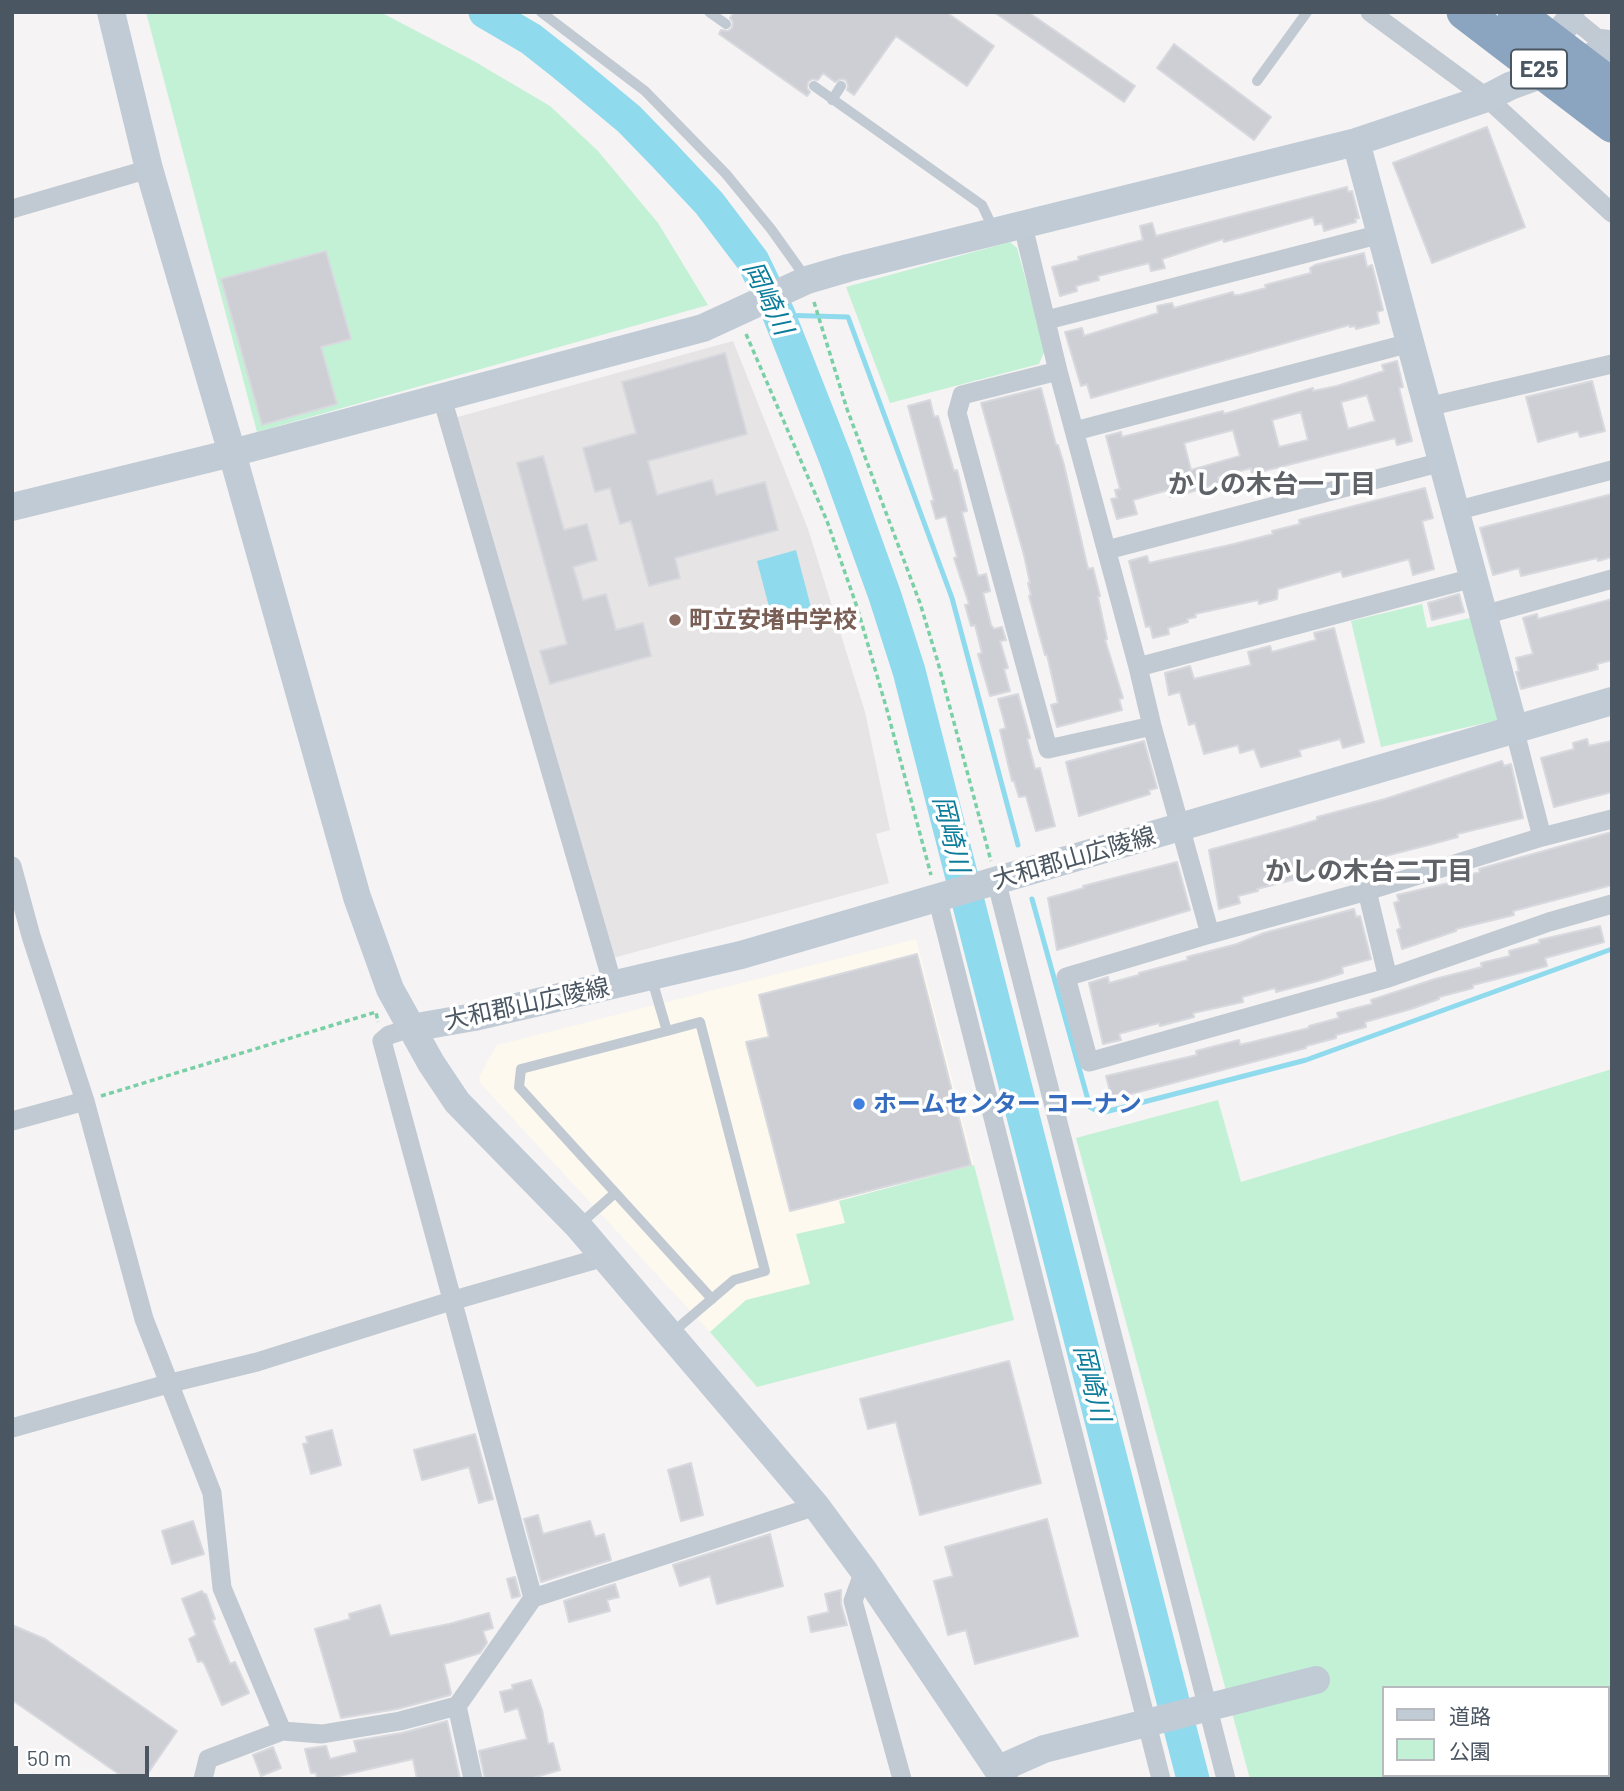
<!DOCTYPE html>
<meta charset="utf-8">
<style>
body{margin:0}
#map{position:relative;width:1624px;height:1791px;overflow:hidden;background:#f5f3f3;font-family:Barlow,"Noto Sans JP",sans-serif}
canvas{display:block}
.frame{position:absolute;inset:0;border:14px solid #4a5661;pointer-events:none}
.legend{position:absolute;left:1382px;top:1686px;width:228px;height:91px;box-sizing:border-box;background:#fff;border:2px solid #b7bbc0;margin:0;padding:9px 12px;list-style:none;font-size:21px;color:#4a5661}
.legend li{display:flex;align-items:center;gap:14px;height:35px}
.legend b{width:35px;border:2px solid #b7bbc0}
.scale{position:absolute;left:14px;top:1746px;width:135px;height:32px;box-sizing:border-box;border:4px solid #4a5661;border-top:0;padding-left:9px;font-size:21px;line-height:24px;white-space:nowrap;color:#4a5661;-webkit-text-stroke:5px #fff;paint-order:stroke}
</style>
<div id="map">
<canvas width="1624" height="1791"></canvas>
<div class="frame"></div>
<ul class="legend">
<li><b style="height:9px;background:#c1cbd6"></b>道路</li>
<li><b style="height:19px;background:#c3f1d5"></b>公園</li>
</ul>
<div class="scale">50 m</div>
</div>
<script>
const ctx = document.querySelector('canvas').getContext('2d');
ctx.lineJoin = 'round';
function fillPath(path, color) {
  ctx.fillStyle = color;
  ctx.fill(path, 'evenodd');
}
function poly(rows) {
  const path = new Path2D();
  for (const r of rows) {
    path.moveTo(r[0], r[1]);
    for (let i = 2; i < r.length; i += 2) path.lineTo(r[i], r[i + 1]);
  }
  return path;
}
function strokePath(path, color, width, dash) {
  ctx.strokeStyle = color;
  ctx.lineWidth = width;
  ctx.lineCap = dash ? 'butt' : 'round';
  ctx.setLineDash(dash || []);
  ctx.stroke(path);
}
function drawText(font, color, halo, rows, align = 'center') {
  ctx.font = font + ' Barlow,"Noto Sans JP",sans-serif';
  ctx.lineWidth = 7;
  ctx.setLineDash([]);
  ctx.textBaseline = 'middle';
  ctx.strokeStyle = halo;
  ctx.fillStyle = color;
  for (const [text, x, y, turn = 0] of rows) {
    ctx.save();
    ctx.translate(x, y);
    ctx.rotate((+turn || 0) * Math.PI / 180);
    ctx.textAlign = isNaN(turn) ? turn : align;
    if (halo) ctx.strokeText(text, 0, 0);
    ctx.fillText(text, 0, 0);
    ctx.restore();
  }
}
fillPath(poly([
 [916,939,974,1165,839,1201,845,1223,810,1284,746,1300,710,1332,481,1084,479,1077,497,1045]
]), '#fdf9ef');
fillPath(poly([
 [733,341,808,529,865,712,890,830,876,834,889,883,613,958,454,418]
]), '#e6e4e5');
fillPath(poly([
 [146,12,380,12,472,60,550,106,598,151,658,223,708,305,257,432],
 [1010,242,1017,248,1045,350,1039,364,890,403,846,287],
 [1422,604,1427,628,1474,617,1498,720,1381,747,1351,621],
 [1612,1069,1612,1779,1250,1779,1076,1138,1218,1100,1241,1182],
 [1384,1688,1608,1688,1608,1775,1384,1775],
 [974,1165,1014,1320,757,1387,710,1332,746,1300,810,1284,796,1234,845,1223,839,1201]
]), '#c3f1d5');
fillPath(poly([
 [796,550,813,615,774,626,757,561]
]), '#90daee');
strokePath(poly([
 [779,315,848,317,952,598,1018,845],
 [1032,899,1090,1107,1101,1113,1306,1060,1612,949]
]), '#90daee', 5);
strokePath(poly([
 [485,12,531,39,564,65,629,119,663,154,709,203,753,261,779,315,836,460,885,596,909,671,1193,1779]
]), '#90daee', 33);
const building = poly([
 [734,12,946,12,994,46,967,86,896,36,854,95,847,90,848,86,846,80,841,79,835,82,823,73,818,80,812,79,808,82,807,88,810,92,807,96,719,34,721,30,728,31,732,28,733,22,730,18,734,12],
 [994,12,1028,12,1135,86,1124,102,994,12],
 [1174,44,1271,117,1254,140,1157,68,1174,44],
 [1487,127,1525,227,1432,263,1393,163,1487,127],
 [1347,187,1348,192,1352,191,1359,218,1355,219,1356,222,1324,231,1322,223,1315,225,1313,217,1224,242,1223,239,1162,259,1165,268,1151,271,1149,263,1098,276,1099,280,1076,286,1077,291,1060,296,1052,267,1079,260,1078,257,1143,240,1140,226,1152,223,1156,236,1347,187],
 [326,251,351,339,321,347,337,404,262,425,221,279,326,251],
 [1364,253,1367,267,1372,265,1377,285,1383,310,1377,312,1379,323,1356,329,1355,326,1350,327,1349,325,1091,398,1087,384,1081,386,1065,332,1082,328,1084,336,1158,313,1157,306,1172,303,1174,308,1233,292,1234,295,1239,295,1266,288,1265,285,1311,273,1310,268,1315,265,1364,253],
 [725,353,747,434,648,461,657,495,712,480,716,495,765,482,778,530,675,558,680,578,649,586,631,521,620,524,610,488,595,492,583,448,636,433,622,382,725,353],
 [1397,361,1403,387,1399,388,1412,441,1397,445,1395,438,1252,474,1251,468,1218,477,1219,484,1187,493,1170,497,1168,490,1133,500,1137,514,1117,519,1111,499,1117,498,1115,490,1120,489,1106,436,1121,432,1122,437,1223,411,1224,414,1313,388,1313,391,1337,386,1384,371,1382,365,1397,361],
 [1367,395,1375,421,1348,429,1341,402,1367,395],
 [1301,412,1308,440,1279,447,1272,420,1301,412],
 [1233,430,1240,456,1191,470,1184,443,1233,430],
 [1592,381,1605,431,1580,437,1578,431,1538,442,1526,397,1592,381],
 [1041,388,1056,445,1058,445,1064,465,1088,569,1093,568,1100,596,1098,597,1107,639,1105,640,1123,698,1119,699,1122,710,1057,727,1051,705,1058,703,1047,655,1045,655,1029,596,1031,595,1028,583,1030,583,1024,555,981,403,1041,388],
 [930,400,934,417,938,416,954,471,957,470,967,511,962,512,978,576,986,574,990,591,983,593,991,625,994,629,1002,627,1006,640,1000,641,1008,668,1004,669,1010,691,990,696,978,654,982,653,975,625,971,626,965,605,969,604,954,558,957,557,946,516,936,519,931,501,934,501,908,406,930,400],
 [543,456,564,530,587,524,597,560,573,567,583,600,606,594,616,630,643,623,651,656,550,684,540,651,567,644,517,463,543,456],
 [1425,488,1433,518,1422,521,1434,569,1413,575,1409,559,1343,577,1341,571,1278,589,1277,599,1259,604,1258,600,1195,614,1196,617,1187,619,1188,622,1168,628,1169,634,1153,638,1150,626,1146,627,1129,561,1147,556,1149,563,1234,544,1273,534,1272,531,1300,524,1299,520,1425,488],
 [1612,494,1612,557,1598,561,1597,558,1521,576,1519,568,1493,575,1480,528,1612,494],
 [1459,594,1464,612,1432,620,1428,603,1459,594],
 [1612,599,1612,660,1597,664,1598,669,1521,689,1516,672,1519,671,1516,658,1533,654,1523,618,1537,614,1538,619,1612,599],
 [1334,628,1364,742,1343,748,1340,739,1299,750,1301,756,1261,767,1254,749,1240,753,1238,745,1204,754,1195,723,1189,725,1180,692,1169,695,1165,673,1190,666,1194,679,1251,665,1248,652,1270,646,1272,652,1316,640,1314,633,1334,628],
 [1018,694,1030,738,1027,739,1035,769,1040,768,1055,826,1036,831,1026,796,1019,797,1014,781,1012,781,1000,730,1006,728,998,699,1018,694],
 [1587,739,1589,746,1612,741,1612,792,1554,807,1541,758,1574,749,1573,743,1587,739],
 [1144,741,1157,788,1149,790,1150,794,1079,816,1066,762,1144,741],
 [1502,761,1504,766,1511,764,1523,818,1457,834,1458,837,1436,843,1257,889,1258,891,1238,896,1240,903,1219,909,1209,850,1290,828,1317,820,1317,817,1385,799,1502,761],
 [1612,832,1612,885,1513,911,1514,915,1456,929,1456,931,1402,949,1397,930,1401,928,1394,903,1399,901,1397,895,1453,882,1452,879,1480,872,1479,869,1612,832],
 [1177,862,1190,910,1057,950,1048,898,1084,888,1083,886,1177,862],
 [1354,909,1356,917,1360,916,1371,959,1342,967,1343,973,1318,981,1276,992,1275,988,1242,997,1243,1002,1193,1013,1194,1017,1175,1022,1160,1026,1159,1023,1122,1033,1119,1034,1121,1040,1103,1044,1089,983,1108,977,1109,983,1139,975,1139,973,1188,960,1187,957,1237,944,1264,933,1354,909],
 [1600,926,1604,942,1545,958,1547,966,1473,985,1473,988,1439,997,1439,999,1411,1009,1365,1022,1366,1027,1336,1035,1336,1038,1306,1046,1306,1048,1112,1099,1106,1076,1197,1055,1196,1051,1239,1040,1240,1045,1309,1028,1309,1026,1339,1018,1337,1013,1372,1004,1371,1000,1435,979,1482,967,1481,963,1510,956,1509,951,1540,943,1539,940,1600,926],
 [917,954,971,1165,790,1211,746,1042,769,1037,759,995,917,954],
 [1009,1361,1041,1483,920,1515,896,1422,868,1429,860,1399,1009,1361],
 [332,1430,341,1465,311,1474,303,1444,308,1443,306,1437,332,1430],
 [475,1434,493,1499,479,1503,469,1467,422,1480,414,1450,475,1434],
 [691,1463,703,1515,681,1521,668,1470,691,1463],
 [538,1515,543,1534,590,1521,595,1537,604,1534,611,1560,541,1582,524,1519,538,1515],
 [1047,1519,1078,1636,975,1664,966,1630,948,1635,934,1581,953,1576,945,1547,1047,1519],
 [193,1521,204,1554,172,1564,162,1531,193,1521],
 [770,1534,783,1586,717,1604,710,1576,680,1586,673,1565,770,1534],
 [515,1577,520,1596,512,1598,507,1579,515,1577],
 [615,1584,619,1597,607,1600,610,1611,569,1622,564,1601,615,1584],
 [841,1590,841,1604,847,1625,811,1632,808,1617,829,1612,825,1594,841,1590],
 [202,1591,204,1594,206,1594,215,1619,212,1620,230,1664,235,1662,249,1693,222,1705,205,1665,202,1661,198,1662,189,1639,196,1635,182,1599,202,1591],
 [380,1605,390,1636,449,1624,489,1613,493,1628,483,1631,487,1643,480,1653,444,1664,451,1693,450,1695,397,1709,341,1718,315,1629,350,1619,349,1614,380,1605],
 [12,1625,45,1639,177,1731,144,1779,126,1779,12,1700,12,1625],
 [531,1680,542,1710,548,1744,553,1743,560,1770,529,1779,485,1779,479,1751,527,1739,518,1708,505,1712,500,1692,513,1689,512,1685,531,1680],
 [447,1721,460,1779,417,1779,413,1759,326,1779,317,1779,316,1773,311,1773,305,1749,326,1746,330,1759,357,1752,354,1741,402,1733,447,1721],
 [273,1747,281,1768,261,1776,253,1755,273,1747]
]);
fillPath(building, '#cdcfd5');
strokePath(building, '#d7d9de', 2);
strokePath(poly([
 [814,302,847,409,920,603,937,659,991,861],
 [746,334,827,521,857,607,887,710,931,875],
 [101,1096,376,1012,378,1022]
]), '#7ad0a6', 3.5, [5, 3.5]);
strokePath(poly([
 [541,12,645,91,726,174,771,229,806,278],
 [709,12,726,24],
 [1257,81,1307,12],
 [814,86,982,205,993,228],
 [832,100,841,86],
 [652,980,667,1031,700,1022,765,1271,734,1280,673,1332],
 [667,1031,521,1069,519,1087,712,1299],
 [579,1225,615,1193]
]), '#c1cad2', 10);
strokePath(poly([
 [1370,12,1487,98,1612,213],
 [1565,12,1597,38,1612,40],
 [12,209,149,169],
 [1023,226,1058,371,1138,667,1152,726,1210,934],
 [1047,320,1381,234],
 [1058,371,962,395,957,413,1048,749,1152,726],
 [442,398,613,985],
 [1427,407,1612,364],
 [1075,431,1410,343],
 [1455,511,1612,470],
 [1107,550,1442,462],
 [1484,615,1612,579],
 [1138,667,1473,578],
 [1514,728,1542,837],
 [1612,819,1542,837,1367,891,1210,934,1066,977,1089,1062,1388,978,1549,922,1612,904],
 [12,866,31,936,85,1101,144,1319,212,1493,222,1588,282,1731],
 [996,880,1226,1779],
 [1367,891,1388,978],
 [937,897,1161,1779],
 [411,1028,389,1035,382,1041,533,1598],
 [12,1121,85,1101],
 [12,1428,171,1383,257,1362,451,1301,604,1257],
 [864,1571,853,1601,902,1779],
 [457,1706,473,1779],
 [203,1779,208,1759,282,1731,322,1734,400,1721,457,1706,533,1598,816,1506]
]), '#c1cad2', 19);
strokePath(poly([
 [111,12,149,169,232,453,357,897,390,989,431,1063,457,1102,578,1226,816,1506,864,1571,1004,1779],
 [1538,56,1571,19],
 [1356,142,1514,728],
 [12,507,232,453,703,328,807,280,848,268,1356,142,1487,98,1510,86,1612,49],
 [411,1028,474,1017,741,955,1612,701],
 [999,1769,1044,1749,1316,1680]
]), '#c1cbd6', 28);
strokePath(poly([
 [1464,12,1612,125],
 [1515,12,1612,86]
]), '#8ba5c1', 35);
for (const [x, y, r, color] of [
 [675,620,7,"#8d6e63"],
 [859,1104,7,"#3f7fe0"]
]) {
  const dot = new Path2D();
  dot.arc(x, y, r, 0, 2 * Math.PI);
  ctx.fillStyle = color;
  ctx.fill(dot);
  strokePath(dot, '#fff', 2.5);
}
for (const [x, y, w] of [
 [1539,69,56]
]) {
  const box = new Path2D();
  box.roundRect(x - w / 2, y - 19.5, w, 39, 5);
  ctx.fillStyle = '#fff';
  ctx.fill(box);
  strokePath(box, '#4a5661', 2);
}
drawText('bold 23px', '#4a5661', null, [
 ["E25",1539,69]
]);
drawText('bold 24px', '#785e54', '#fff', [
 ["町立安堵中学校",689,620]
], 'left');
drawText('24px', '#4a5661', '#fff', [
 ["大和郡山広陵線",1074,858,-16],
 ["大和郡山広陵線",527,1004,-12]
]);
drawText('bold 24px', '#366cbe', '#fff', [
 ["ホームセンター コーナン",873,1104]
], 'left');
drawText('italic 26px', '#0c7c9b', '#fff', [
 ["岡崎川",768,298,64],
 ["岡崎川",951,834,76],
 ["岡崎川",1092,1383,76]
]);
drawText('bold 26px', '#5f6368', '#fff', [
 ["かしの木台一丁目",1272,484],
 ["かしの木台二丁目",1369,871]
]);
</script>
